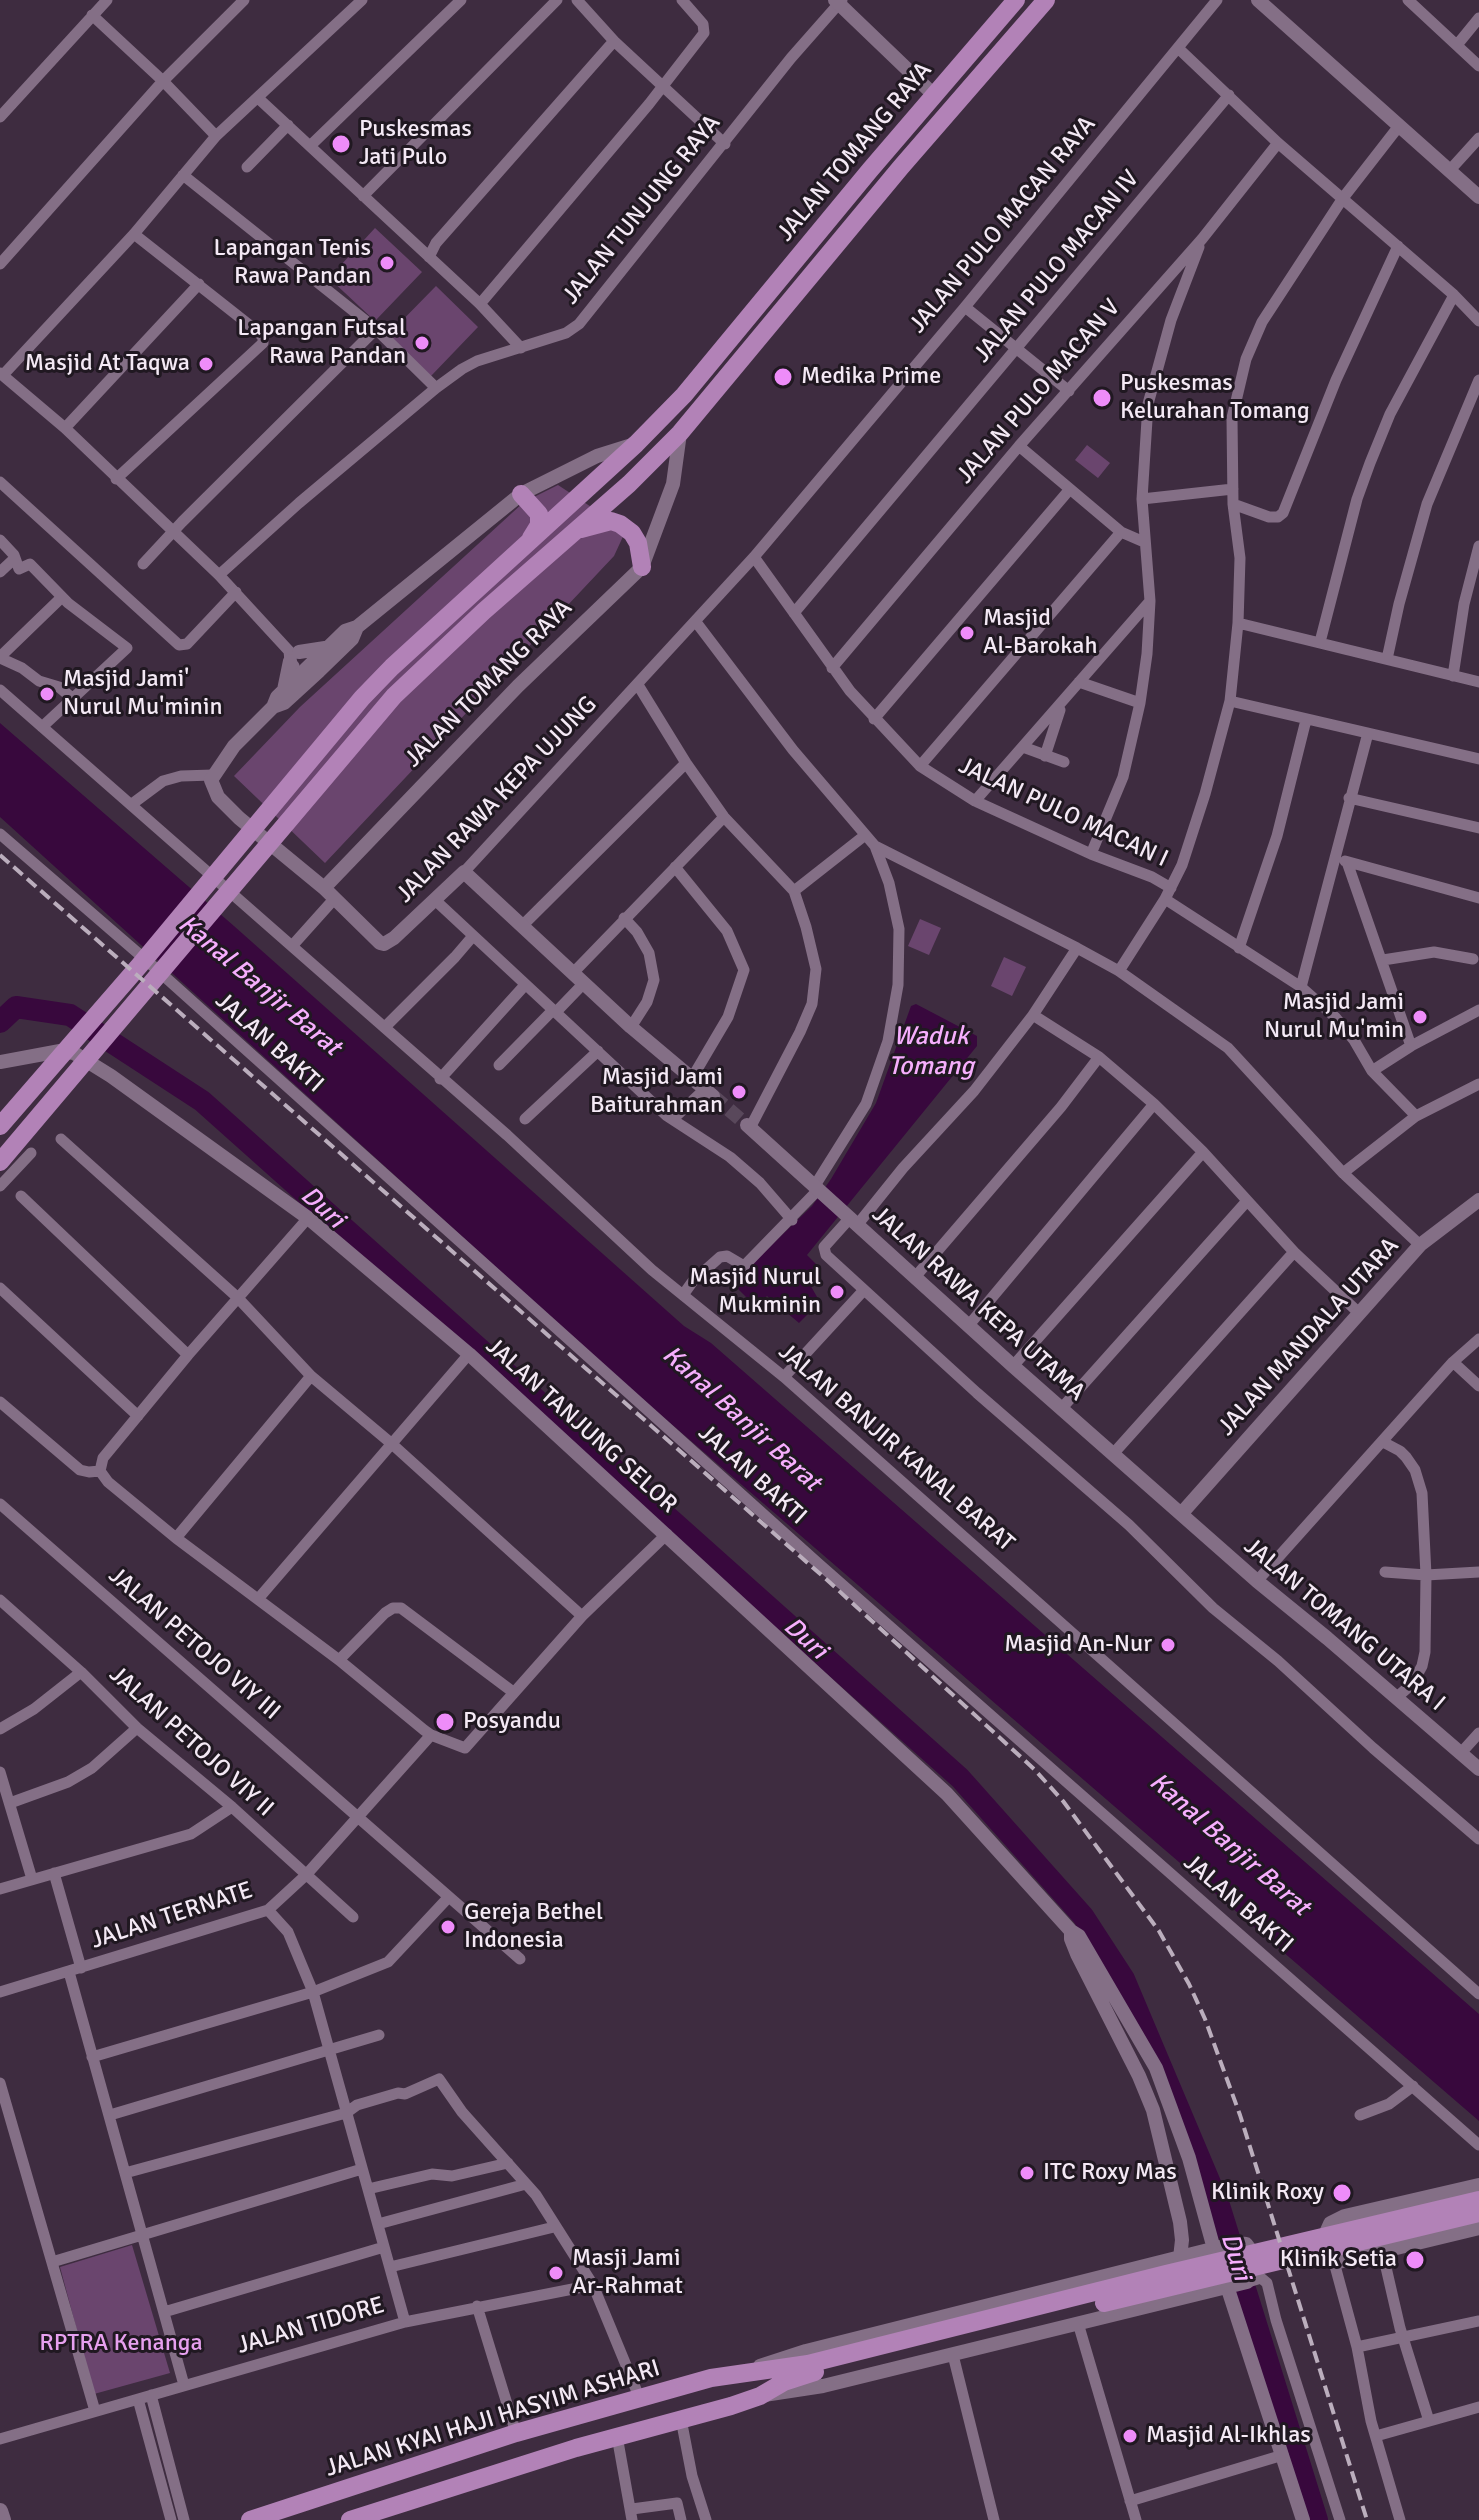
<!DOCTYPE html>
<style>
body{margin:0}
canvas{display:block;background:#3e2c40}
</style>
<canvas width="1479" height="2520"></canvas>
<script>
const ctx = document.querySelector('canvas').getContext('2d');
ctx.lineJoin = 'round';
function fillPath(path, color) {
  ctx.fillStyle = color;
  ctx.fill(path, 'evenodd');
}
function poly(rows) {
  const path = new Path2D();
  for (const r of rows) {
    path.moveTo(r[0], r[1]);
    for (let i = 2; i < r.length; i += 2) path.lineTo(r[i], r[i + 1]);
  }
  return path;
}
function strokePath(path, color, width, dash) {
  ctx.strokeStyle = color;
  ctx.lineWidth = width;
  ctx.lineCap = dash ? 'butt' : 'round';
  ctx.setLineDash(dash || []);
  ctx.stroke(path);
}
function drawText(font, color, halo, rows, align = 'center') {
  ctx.font = font + ' Signika,sans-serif';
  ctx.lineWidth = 6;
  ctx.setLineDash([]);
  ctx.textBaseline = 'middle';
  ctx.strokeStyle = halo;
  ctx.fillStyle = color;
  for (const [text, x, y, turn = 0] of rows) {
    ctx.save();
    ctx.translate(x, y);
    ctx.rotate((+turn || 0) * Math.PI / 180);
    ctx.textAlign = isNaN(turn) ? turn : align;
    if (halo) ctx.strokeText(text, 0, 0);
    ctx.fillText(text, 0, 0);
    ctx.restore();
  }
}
fillPath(poly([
 [375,228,422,272,375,321,329,278],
 [436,286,478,327,431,376,388,335],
 [1087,445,1110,463,1098,478,1075,460],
 [558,485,626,530,614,556,325,863,234,776,300,707,524,502],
 [920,919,941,928,929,955,908,946],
 [1004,957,1026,967,1012,996,991,986],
 [132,2245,170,2373,94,2394,60,2267]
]), '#6a456e');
fillPath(poly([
 [0,723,234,926,684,1326,711,1343,1479,2014,1479,2121,618,1378,0,817],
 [916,1004,977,1036,977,1046,807,1255,818,1266,809,1283,820,1302,799,1323,767,1296,756,1307,732,1283,812,1206,831,1179,876,1103,911,1006]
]), '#38083d');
strokePath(poly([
 [0,1022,16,1007,70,1015,202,1101,960,1778,1083,1916,1124,1979,1218,2202,1317,2520]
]), '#38083d', 22);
strokePath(poly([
 [713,1096,747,1125]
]), '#59485b', 14, [14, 7]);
strokePath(poly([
 [577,0,614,41,725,144],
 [1408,0,1479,66],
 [92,15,163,81,216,136],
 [1457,45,1479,18],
 [1178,48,1278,143,1454,295,1479,321],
 [258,98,480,304,521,348],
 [0,117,107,0],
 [310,146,461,0],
 [247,167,288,125],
 [1450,170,1479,138],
 [183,175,376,329,436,388],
 [363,196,557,0],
 [429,257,436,243,614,41],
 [0,264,163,81,244,0],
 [480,304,649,104,704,33,703,24,682,0],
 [965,307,1069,391],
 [0,373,65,428,219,575,289,651,290,661,294,666],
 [3,375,134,234,216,136,362,0],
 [65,428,199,284],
 [1019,446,1121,532,1144,542],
 [116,479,263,343,263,337,257,331,134,234],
 [0,482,179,645,187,644,236,592],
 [1142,499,1233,489],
 [1233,504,1269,517,1278,517,1283,513,1336,380,1398,246],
 [0,540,14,555,19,569,30,564,68,603,127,648,42,727],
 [754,557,850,691,920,766,975,801,1091,854,1152,877,1171,888],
 [143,564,182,522,376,329],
 [0,572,15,558],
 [219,575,299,503,436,388,462,369,477,361,566,333,579,324,791,58,842,0],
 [794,613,1229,95],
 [696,622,793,750,875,846,1077,948,1119,971,1228,1048,1343,1173,1420,1245],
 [1238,623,1479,682],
 [1320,642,1357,499,1370,463,1390,414,1454,295],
 [0,657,62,597],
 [0,658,22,668,39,681,59,687,72,698],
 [1387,659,1399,604,1427,504,1479,380],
 [832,668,1019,446,1202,239,1278,143],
 [1453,676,1464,604,1479,546],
 [1079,682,1140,703],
 [638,685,686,763,724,817,794,891,806,927,816,969,812,1004,800,1032,750,1128],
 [0,690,507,1135,652,1270,784,1377,1479,1994],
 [1230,701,1479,759],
 [874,719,1070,489],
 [1023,747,1064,762],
 [1045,756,1060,710],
 [920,766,1121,532],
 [1349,798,1479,828],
 [975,801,1150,601],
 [132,804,163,781,181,776,213,775],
 [0,834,154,967,819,1564,1479,2145],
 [1091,854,1123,777,1140,703,1147,654,1150,601,1142,499,1148,404,1171,320,1199,247],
 [1345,861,1479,898],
 [1347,862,1411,1046],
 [675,867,727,931,744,970,728,1017,692,1078],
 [464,872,754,557,965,307,1217,0],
 [794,891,864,836],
 [1165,899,1301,987,1335,1017,1354,1040,1372,1071,1416,1116],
 [435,900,667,1116,730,1157,760,1183,792,1220],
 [624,918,637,932,649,953,654,980,647,1002,631,1027],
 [522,926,686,763],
 [292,946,335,898],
 [1239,948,1277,836,1306,720],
 [1383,960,1434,952,1473,959],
 [1119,971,1165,899,1182,865,1205,794,1230,701,1238,623,1240,558,1233,504,1232,418,1246,359,1262,322,1343,198,1399,126],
 [573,973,724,817],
 [1301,987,1368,733],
 [558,1010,584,983],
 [1033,1015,1099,1057,1154,1104,1203,1152,1294,1252,1359,1313],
 [385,1027,455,957,473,936],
 [499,1065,552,1011],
 [1372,1071,1411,1046,1479,1010],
 [440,1079,525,985],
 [525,1119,598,1051],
 [673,1119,705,1089],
 [61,1139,237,1297,311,1376,392,1444,582,1616],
 [1343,1173,1416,1116,1479,1084],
 [0,1186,31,1153],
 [814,1187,866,1104,888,1041,898,985,899,929,889,883,875,846],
 [21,1196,188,1355],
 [850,1218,824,1247,826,1255,977,1393,1129,1525,1213,1608,1278,1661,1373,1748,1479,1839],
 [858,1224,903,1168,974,1091,1033,1015,1077,948],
 [916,1276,1061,1107,1099,1057],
 [0,1288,138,1416],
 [683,1295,693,1281,720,1257,727,1256,744,1266,817,1191],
 [969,1325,1154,1104],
 [1453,1362,1479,1386],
 [1013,1366,1203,1152],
 [784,1377,864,1290],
 [0,1402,80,1470,89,1472,100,1471],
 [1061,1409,1247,1201],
 [1383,1442,1400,1451,1406,1457,1415,1470,1422,1493,1426,1575,1425,1652,1422,1666,1412,1684,1397,1697],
 [1113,1454,1294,1252],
 [100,1471,108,1482,176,1538,339,1660,424,1730,431,1735,465,1748,582,1616,667,1534],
 [100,1471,103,1458,188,1355,308,1218],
 [0,1504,520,1959],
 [176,1538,311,1376],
 [1385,1572,1426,1575,1479,1572],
 [1257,1581,1453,1362,1479,1339],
 [258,1599,469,1354],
 [0,1600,81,1672,137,1728,232,1807,353,1917],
 [339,1660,385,1613,393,1608,401,1608,513,1692],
 [0,1729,34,1709,81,1672],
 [1460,1754,1479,1733],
 [0,1772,32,1879],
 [10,1803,68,1782,92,1768,137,1728],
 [54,1873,81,1968],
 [0,1889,191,1834,232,1807],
 [268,1910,288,1932,313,1992,405,2322],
 [69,1972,184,2385],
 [0,1992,268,1910,306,1875,431,1735],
 [92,2057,313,1992,388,1962,445,1901],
 [0,2083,95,2411],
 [110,2115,379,2035],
 [1360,2115,1389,2104,1413,2086],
 [125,2173,346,2113,357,2105,398,2093,405,2094,439,2079,462,2112,536,2195,593,2285,640,2399],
 [368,2189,432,2174,452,2176,508,2163],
 [378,2224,526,2184],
 [1382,2250,1400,2328,1429,2421],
 [52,2262,362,2169],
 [1334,2262,1357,2347,1371,2421,1400,2520],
 [390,2267,554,2227],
 [1248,2282,1261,2278,1267,2283,1276,2320,1340,2520],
 [477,2306,516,2433],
 [164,2312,384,2247],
 [1078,2323,1136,2520],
 [1357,2347,1479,2321],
 [953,2355,994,2520],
 [151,2395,184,2520],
 [138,2399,171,2520],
 [681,2419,692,2476,706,2520],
 [617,2436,632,2520],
 [1376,2436,1479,2407],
 [0,2439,405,2322,593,2285],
 [1130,2501,1283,2455],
 [632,2509,677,2503,681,2520]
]), '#846f86', 11);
strokePath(poly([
 [835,0,934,95],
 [1258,0,1479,197],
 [632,445,597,456,521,494,357,627,345,631,277,697,273,707,234,746,211,780,218,797,239,818,324,888,380,943,384,944,394,938,464,872,631,1027,713,1096],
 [299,652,325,648],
 [284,690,290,661],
 [273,707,284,703,319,671,352,639,357,627],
 [324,888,518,686,642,567,673,484,680,433],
 [0,1062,60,1051,74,1053,111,1076,308,1218,469,1354,947,1794,1071,1931,1079,1936,1156,2068,1189,2158,1214,2249],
 [747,1125,1013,1366,1257,1581,1327,1638,1479,1769],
 [1181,1514,1420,1245,1479,1200],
 [1071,1931,1071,1939,1077,1954,1139,2076,1153,2110,1180,2222,1182,2240,1180,2258],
 [1227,2286,1303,2520],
 [760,2366,806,2351,1236,2243,1246,2244,1255,2256,1256,2271,1247,2282,823,2386,764,2395]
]), '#846f86', 14);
strokePath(poly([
 [1479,2186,1345,2217,1331,2224,1327,2233,1334,2262,1479,2227],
 [0,2511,3,2520]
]), '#846f86', 16);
strokePath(poly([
 [521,494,539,514,539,525,531,538],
 [581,529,611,521,620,524,632,533,638,543,642,567],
 [0,1126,139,966,362,698,392,667,636,444,684,395,870,170,1016,0],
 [0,1162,394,696,484,611,629,484,680,433,901,167,1046,0],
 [1104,2303,1479,2213],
 [250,2520,516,2433,711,2378,808,2364,1166,2274,1479,2200],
 [350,2520,576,2448,731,2406,760,2396,784,2382,815,2372]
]), '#b282b7', 18);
strokePath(poly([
 [0,855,826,1579,1034,1769,1063,1801,1159,1931,1189,1984,1205,2019,1240,2115,1367,2520]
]), '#bbaebd', 4, [12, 6]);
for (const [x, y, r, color] of [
 [341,144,10,"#ee8cf9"],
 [387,263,8,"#ee8cf9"],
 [422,343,8,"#ee8cf9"],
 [206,364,8,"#ee8cf9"],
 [783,377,10,"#ee8cf9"],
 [1102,398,10,"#ee8cf9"],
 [967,633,8,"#ee8cf9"],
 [47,694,8,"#ee8cf9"],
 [1420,1017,8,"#ee8cf9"],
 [739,1092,8,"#ee8cf9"],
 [837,1292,8,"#ee8cf9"],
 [1168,1645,8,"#ee8cf9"],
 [445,1722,10,"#ee8cf9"],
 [448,1927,8,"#ee8cf9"],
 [1027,2173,8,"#ee8cf9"],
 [1342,2193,10,"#ee8cf9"],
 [1415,2260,10,"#ee8cf9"],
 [556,2273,8,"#ee8cf9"],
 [1130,2436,8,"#ee8cf9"]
]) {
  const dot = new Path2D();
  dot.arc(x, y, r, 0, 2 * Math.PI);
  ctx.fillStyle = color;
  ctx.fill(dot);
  strokePath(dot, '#201821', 3);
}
drawText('24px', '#f4e9f5', '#201821', [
 ["Puskesmas",359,130],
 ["Jati Pulo",359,158],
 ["Lapangan Tenis",371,249,"right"],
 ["Rawa Pandan",371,277,"right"],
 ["Lapangan Futsal",406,329,"right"],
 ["Rawa Pandan",406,357,"right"],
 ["Masjid At Taqwa",190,364,"right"],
 ["Medika Prime",801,377],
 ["Puskesmas",1120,384],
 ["Kelurahan Tomang",1120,412],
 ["Masjid",983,619],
 ["Al-Barokah",983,647],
 ["Masjid Jami'",63,680],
 ["Nurul Mu'minin",63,708],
 ["Masjid Jami",1404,1003,"right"],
 ["Nurul Mu'min",1404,1031,"right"],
 ["Masjid Jami",723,1078,"right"],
 ["Baiturahman",723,1106,"right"],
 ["Masjid Nurul",821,1278,"right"],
 ["Mukminin",821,1306,"right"],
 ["Masjid An-Nur",1152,1645,"right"],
 ["Posyandu",463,1722],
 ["Gereja Bethel",464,1913],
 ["Indonesia",464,1941],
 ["ITC Roxy Mas",1043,2173],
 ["Klinik Roxy",1324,2193,"right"],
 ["Masji Jami",572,2259],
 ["Ar-Rahmat",572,2287],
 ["Klinik Setia",1397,2260,"right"],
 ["Masjid Al-Ikhlas",1146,2436]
], 'left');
drawText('24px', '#f4e9f5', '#201821', [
 ["JALAN TOMANG RAYA",855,152,-50],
 ["JALAN TUNJUNG RAYA",642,210,-51],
 ["JALAN PULO MACAN RAYA",1003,225,-50],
 ["JALAN PULO MACAN IV",1057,267,-50],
 ["JALAN PULO MACAN V",1039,392,-49],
 ["JALAN TOMANG RAYA",489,684,-45],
 ["JALAN RAWA KEPA UJUNG",497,800,-46],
 ["JALAN PULO MACAN I",1063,813,25],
 ["JALAN BAKTI",269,1043,42],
 ["JALAN RAWA KEPA UTAMA",978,1304,42],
 ["JALAN MANDALA UTARA",1309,1337,-48],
 ["JALAN TANJUNG SELOR",581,1426,42],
 ["JALAN BANJIR KANAL BARAT",896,1448,41],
 ["JALAN BAKTI",752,1475,42],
 ["JALAN TOMANG UTARA I",1344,1625,40],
 ["JALAN PETOJO VIY III",194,1644,41],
 ["JALAN PETOJO VIY II",191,1742,42],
 ["JALAN BAKTI",1238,1904,41],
 ["JALAN TERNATE",172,1916,-18],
 ["JALAN TIDORE",311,2326,-16],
 ["JALAN KYAI HAJI HASYIM ASHARI",493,2419,-17]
]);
drawText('24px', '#e7a0ef', '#201821', [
 ["RPTRA Kenanga",121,2344]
]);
drawText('italic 26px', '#f6aefd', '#201821', [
 ["Kanal Banjir Barat",259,986,40],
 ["Waduk",931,1037],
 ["Tomang",931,1067],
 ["Duri",322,1208,42],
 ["Kanal Banjir Barat",741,1419,42],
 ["Duri",805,1639,42],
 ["Kanal Banjir Barat",1229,1845,41],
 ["Duri",1235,2257,73]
]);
</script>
